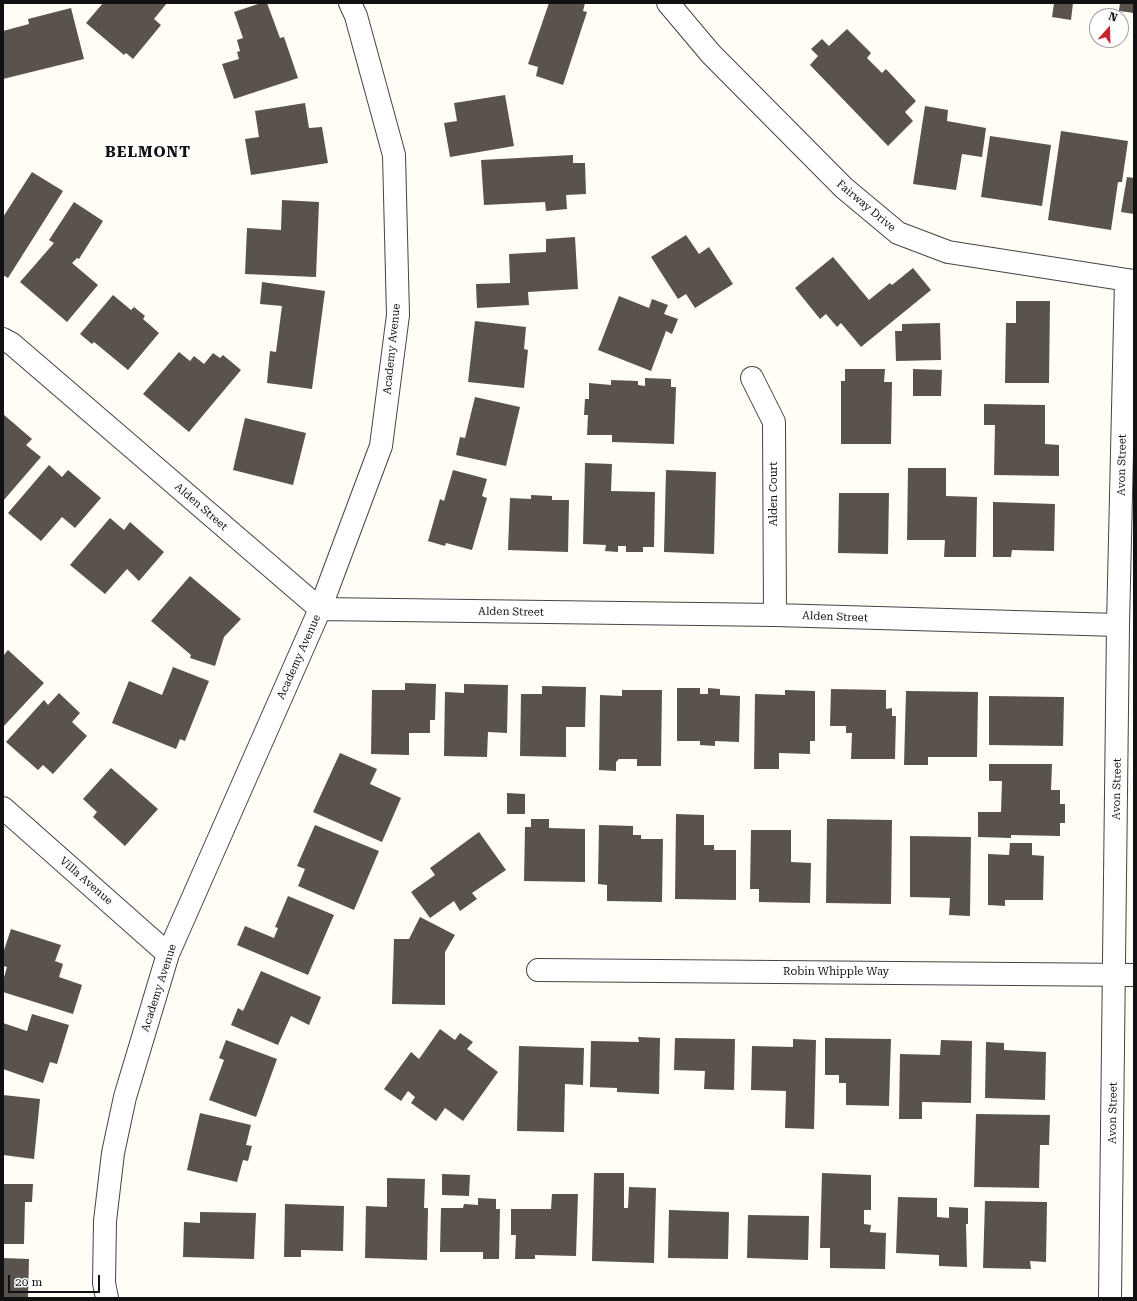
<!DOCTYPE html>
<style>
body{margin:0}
#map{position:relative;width:1137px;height:1301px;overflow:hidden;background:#fffdf5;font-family:"Roboto Serif",serif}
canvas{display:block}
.frame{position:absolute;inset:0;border:4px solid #111;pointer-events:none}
.north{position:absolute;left:1089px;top:8px;width:40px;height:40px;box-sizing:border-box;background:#fff;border:1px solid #a0a0a0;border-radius:50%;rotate:20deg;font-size:11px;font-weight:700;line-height:16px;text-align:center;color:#111}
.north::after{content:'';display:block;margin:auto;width:14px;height:18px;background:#c4262e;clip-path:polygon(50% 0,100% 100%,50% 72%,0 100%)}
.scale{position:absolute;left:8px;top:1275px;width:92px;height:18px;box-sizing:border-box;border:2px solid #111;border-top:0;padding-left:5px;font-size:12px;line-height:14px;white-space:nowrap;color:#111;-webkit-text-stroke:3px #fff;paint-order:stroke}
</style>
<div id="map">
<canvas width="1137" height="1301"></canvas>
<div class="frame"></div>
<div class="north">N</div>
<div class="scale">20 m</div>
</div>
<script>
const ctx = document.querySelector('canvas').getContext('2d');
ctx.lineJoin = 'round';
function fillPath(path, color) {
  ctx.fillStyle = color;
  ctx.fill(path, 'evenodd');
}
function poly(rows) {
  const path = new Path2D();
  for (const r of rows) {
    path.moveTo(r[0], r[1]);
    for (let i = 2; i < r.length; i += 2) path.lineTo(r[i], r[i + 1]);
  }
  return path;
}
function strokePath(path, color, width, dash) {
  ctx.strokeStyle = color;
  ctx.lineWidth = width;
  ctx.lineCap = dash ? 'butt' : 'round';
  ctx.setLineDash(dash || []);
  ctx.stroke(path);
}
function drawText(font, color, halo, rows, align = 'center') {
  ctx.font = font + ' "Roboto Serif",serif';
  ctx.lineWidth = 4;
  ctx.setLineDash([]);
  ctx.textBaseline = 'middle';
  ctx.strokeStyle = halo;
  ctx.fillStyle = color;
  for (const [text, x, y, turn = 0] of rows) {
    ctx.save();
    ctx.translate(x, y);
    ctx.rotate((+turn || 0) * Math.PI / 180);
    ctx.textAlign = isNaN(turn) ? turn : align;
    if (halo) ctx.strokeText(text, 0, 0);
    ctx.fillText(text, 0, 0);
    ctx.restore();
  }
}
fillPath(poly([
 [103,3,167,3,154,19,161,25,133,59,126,53,124,55,86,23],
 [261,3,267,3,280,38,284,37,298,78,234,99,222,64,239,59,237,52,240,51,237,40,243,38,234,12],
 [549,3,585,3,583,11,587,12,563,85,536,76,538,67,528,64],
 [1054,3,1073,3,1071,20,1052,17],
 [1120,3,1134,3,1134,13,1119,11],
 [71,8,84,59,3,79,3,31,29,24,28,19],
 [847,29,871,53,867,58,882,73,886,69,916,101,905,112,913,121,888,146,810,65,818,56,811,49,822,39,829,46],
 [505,95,514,146,450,157,444,123,457,121,454,103],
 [305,103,309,128,322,127,328,163,251,175,245,139,259,137,255,111],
 [925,106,948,110,947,121,986,128,982,157,962,154,956,190,913,184],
 [1061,131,1128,141,1122,182,1118,182,1111,230,1048,220],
 [990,136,1051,145,1042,206,981,197],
 [573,155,573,163,585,163,586,194,566,195,567,209,546,211,545,202,484,205,481,160],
 [32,172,63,191,8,278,3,275,3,217],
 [1127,177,1134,178,1134,214,1121,212],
 [282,200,319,202,316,277,245,274,247,228,281,230],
 [74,202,103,221,79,259,77,258,72,263,98,285,67,322,20,282,54,243,49,240],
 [686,235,699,254,709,247,733,284,695,308,686,294,678,299,651,257],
 [575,237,578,289,528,292,529,305,477,308,476,284,510,283,509,254,546,252,546,239],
 [833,257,869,300,890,283,892,285,913,268,931,290,861,347,841,323,837,327,826,314,820,319,795,288],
 [262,282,325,291,312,389,267,383,270,351,276,352,282,306,260,304],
 [113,295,131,310,134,307,145,316,143,319,159,333,128,370,94,342,92,344,80,334],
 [619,296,649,308,652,299,668,305,664,314,678,319,672,334,666,331,651,371,598,350],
 [1016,301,1050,301,1049,383,1005,383,1006,323,1016,323],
 [475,321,526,327,524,349,528,350,524,388,468,382],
 [940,323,941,360,896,361,895,331,902,331,902,324],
 [179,352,190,361,194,356,204,364,213,353,220,358,223,355,241,370,189,432,143,394],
 [845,369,885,369,884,382,892,382,891,444,841,444,841,381,845,381],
 [913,369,942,370,941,396,913,396],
 [645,378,671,379,671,387,676,387,674,444,612,442,612,435,587,435,588,415,584,415,585,399,589,399,589,383,611,385,611,380,638,381,638,385,645,386],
 [475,397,520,407,506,466,456,455,460,437,465,438],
 [984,404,1045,405,1045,444,1059,445,1059,476,994,475,995,425,984,425],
 [3,414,32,439,26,445,41,457,3,501],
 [245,418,306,433,293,485,233,470],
 [585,463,612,464,611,491,655,492,654,547,643,547,643,552,626,552,626,546,618,546,618,552,605,551,606,545,583,544],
 [49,465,62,477,68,470,101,498,75,528,62,517,41,541,8,513],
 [908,468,946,468,946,496,977,497,976,557,944,557,945,540,907,540],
 [453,470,487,479,482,496,487,498,472,550,446,543,445,546,428,541,440,499,444,501],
 [666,470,716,472,714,554,664,552],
 [839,493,889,493,888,554,838,553],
 [531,495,552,496,552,500,569,500,568,552,508,550,510,498,531,499],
 [993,502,1055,504,1054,551,1012,550,1011,557,993,557],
 [110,518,124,530,130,522,164,552,139,581,127,569,105,594,70,565],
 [190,576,241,619,224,637,215,666,190,658,191,655,151,621],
 [8,650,44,683,3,727,3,656],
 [173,667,209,681,185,741,180,739,176,749,112,723,129,681,162,695],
 [405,683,436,684,435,720,430,720,430,733,409,733,409,755,371,754,372,690,405,690],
 [464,684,508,685,507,733,488,732,487,757,444,756,445,692,464,693],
 [542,686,586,687,585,727,566,727,566,757,520,756,521,694,542,694],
 [677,688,700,688,700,694,708,694,708,688,720,689,720,695,740,696,739,742,715,741,715,746,700,745,700,741,677,741],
 [831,689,886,690,886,709,892,708,892,716,896,716,895,759,851,759,852,733,846,733,846,726,830,726],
 [622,690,662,690,661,766,637,766,637,759,619,759,616,762,616,771,599,770,600,695,622,696],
 [785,690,815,691,815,741,810,741,810,754,779,753,779,769,754,769,755,694,785,695],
 [906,691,978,692,977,757,928,757,928,765,904,765],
 [59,693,80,713,72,722,87,736,53,774,43,765,38,770,6,742,44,700,48,705],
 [989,696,1064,697,1063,746,989,745],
 [340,753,377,769,370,784,401,798,382,842,313,812],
 [989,764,1052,764,1051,790,1060,790,1060,804,1065,804,1065,823,1060,823,1060,836,1011,835,1011,838,978,837,978,812,1001,812,1002,781,989,781],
 [111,768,158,809,125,846,93,817,97,812,83,799],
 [507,793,525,794,525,814,507,814],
 [676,814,704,815,704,845,714,845,714,850,736,850,736,900,675,899],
 [531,819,549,819,549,828,585,829,585,882,524,881,525,827,531,827],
 [827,819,892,820,891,904,826,903],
 [315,825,379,851,354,910,298,886,305,869,297,866],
 [599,825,633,826,633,835,641,835,641,839,663,839,662,902,607,901,607,885,598,884],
 [751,830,791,830,791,862,811,863,810,903,759,902,759,889,750,889],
 [479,832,506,870,472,893,477,899,460,911,454,901,430,918,411,892,435,875,430,868],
 [910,836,971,837,970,916,949,915,950,898,910,897],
 [1010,843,1032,843,1032,855,1044,856,1043,900,1005,900,1005,906,988,905,988,854,1009,855],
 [288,896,334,915,308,975,237,945,245,926,274,938,278,928,275,927],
 [420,917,455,935,445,952,445,1005,392,1004,394,939,409,939],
 [11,929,61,945,55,961,63,964,59,977,82,985,73,1014,3,992,3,981,7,967,3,966,3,953],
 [261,971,321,997,309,1025,291,1016,278,1045,231,1025,238,1008,243,1011],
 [32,1014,69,1025,57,1064,50,1062,43,1083,3,1069,3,1023,27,1031],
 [440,1029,455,1040,460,1033,473,1042,467,1049,498,1072,463,1121,445,1108,436,1121,411,1103,415,1097,408,1091,401,1101,384,1089,411,1052,419,1059],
 [638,1037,660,1038,659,1094,617,1092,617,1088,590,1087,591,1041,639,1042],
 [675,1038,735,1039,734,1090,704,1089,705,1071,674,1070],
 [825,1038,891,1039,889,1106,846,1105,846,1083,839,1083,839,1075,825,1075],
 [793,1039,816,1040,814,1129,785,1128,786,1091,751,1090,752,1046,793,1047],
 [226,1040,277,1059,256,1117,209,1100,224,1060,219,1058],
 [941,1040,972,1041,971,1103,922,1102,922,1119,899,1119,900,1054,940,1055],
 [986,1042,1004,1043,1004,1050,1046,1052,1045,1100,985,1098],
 [519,1046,584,1048,583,1085,565,1084,564,1132,517,1131],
 [3,1095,40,1099,34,1159,3,1155],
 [200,1113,251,1125,246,1145,252,1146,248,1161,243,1160,237,1182,187,1170],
 [976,1114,1050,1115,1049,1145,1040,1145,1039,1188,974,1187],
 [594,1173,624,1173,624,1208,628,1208,629,1187,656,1188,654,1263,592,1261],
 [822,1173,871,1175,871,1210,864,1210,864,1224,871,1225,870,1232,886,1233,885,1269,830,1268,830,1248,820,1248],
 [442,1174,470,1175,469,1196,442,1195],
 [387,1178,425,1179,424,1208,428,1208,427,1260,365,1258,366,1206,387,1207],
 [3,1184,33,1184,32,1202,25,1202,24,1244,3,1244],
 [552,1194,578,1194,576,1256,535,1255,535,1259,515,1259,516,1235,511,1235,511,1209,551,1209],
 [898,1197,937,1198,937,1217,949,1218,949,1207,968,1208,968,1224,966,1224,967,1267,939,1266,939,1255,896,1253],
 [478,1198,496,1199,496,1209,500,1209,499,1259,483,1259,483,1252,440,1252,441,1208,463,1208,464,1204,478,1205],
 [985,1201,1047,1202,1046,1262,1030,1261,1031,1269,983,1268],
 [285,1204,344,1206,343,1251,301,1250,301,1257,284,1257],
 [669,1210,729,1212,728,1259,668,1258],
 [200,1212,256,1213,254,1259,183,1257,184,1222,200,1223],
 [748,1215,809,1216,808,1260,747,1258],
 [3,1258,29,1259,28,1298,3,1298]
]), '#5a524d');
const street = poly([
 [668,3,711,54,844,188,898,233,948,252,1134,281],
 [3,339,12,344,320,609,775,615,1118,625],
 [752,378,774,422,775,615],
 [3,808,168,954],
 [538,970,1134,975],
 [107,1298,104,1283,105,1221,113,1153,125,1097,168,954,320,609,381,446,398,315,394,155,356,16,350,3],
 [1110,1298,1118,625,1126,280]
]);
strokePath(street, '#444', 24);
strokePath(street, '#fff', 22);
drawText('11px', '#111', '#fff', [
 ["Fairway Drive",866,206,40],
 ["Academy Avenue",392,349,-84],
 ["Avon Street",1122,465,-89],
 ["Alden Court",774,494,-90],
 ["Alden Street",201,507,41],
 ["Alden Street",511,612,1],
 ["Alden Street",835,617,2],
 ["Academy Avenue",299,657,-66],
 ["Avon Street",1117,789,-89],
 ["Villa Avenue",86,881,41],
 ["Robin Whipple Way",836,972],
 ["Academy Avenue",159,988,-72],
 ["Avon Street",1113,1113,-89]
]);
ctx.letterSpacing = '1px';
drawText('bold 15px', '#111', '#fff', [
 ["BELMONT",148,153]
]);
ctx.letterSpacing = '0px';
</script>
